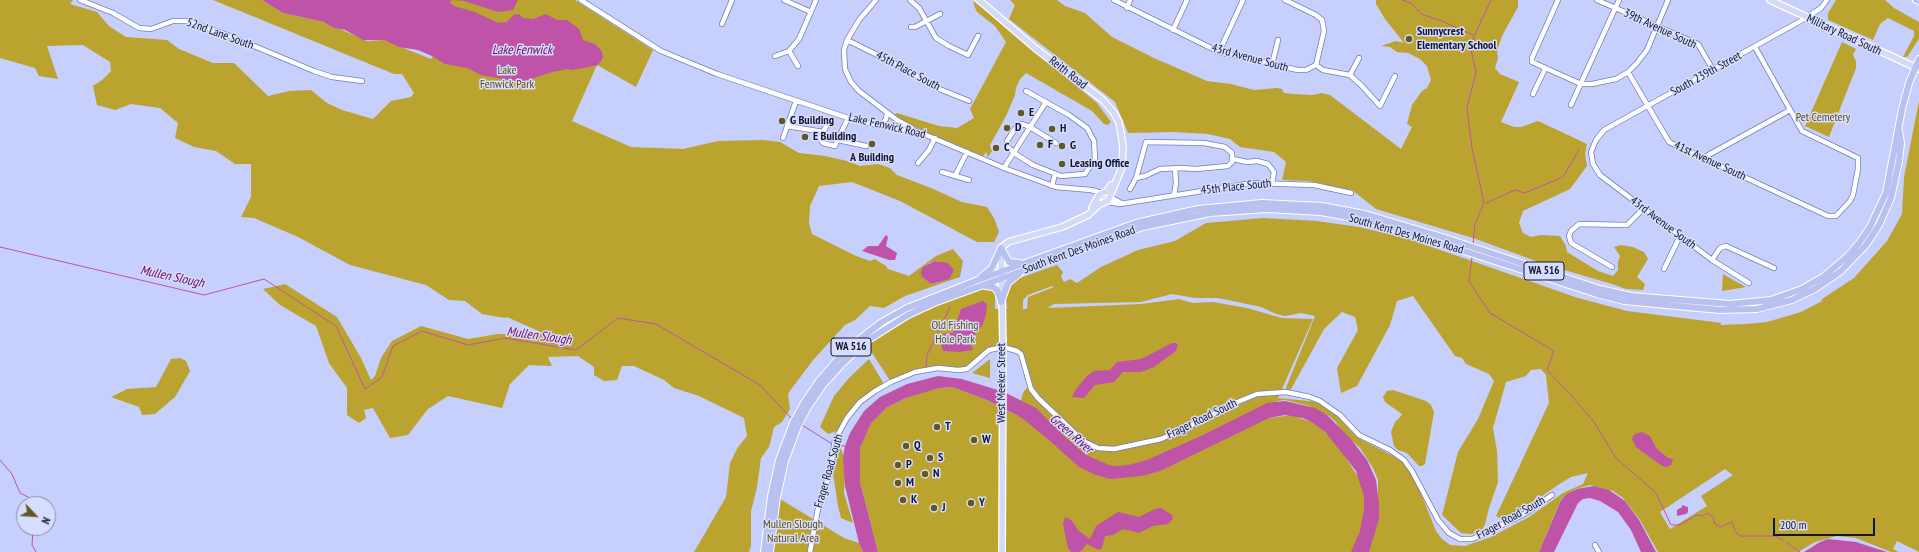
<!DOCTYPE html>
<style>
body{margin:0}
#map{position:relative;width:1919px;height:552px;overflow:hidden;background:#c7cffc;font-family:"PT Sans Narrow",sans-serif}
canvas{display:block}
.north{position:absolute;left:16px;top:496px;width:40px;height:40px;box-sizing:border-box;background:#d7ddfc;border:1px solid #898dab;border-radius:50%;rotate:115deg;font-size:11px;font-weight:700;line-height:16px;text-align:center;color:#141631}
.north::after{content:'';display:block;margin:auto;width:14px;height:18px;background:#635824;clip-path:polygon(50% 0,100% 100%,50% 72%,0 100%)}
.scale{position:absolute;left:1773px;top:518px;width:102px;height:18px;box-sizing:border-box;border:2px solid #141631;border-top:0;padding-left:5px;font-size:12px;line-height:14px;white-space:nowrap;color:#141631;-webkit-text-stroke:3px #d7ddfc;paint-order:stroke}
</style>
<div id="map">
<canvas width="1919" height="552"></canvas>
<div class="north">N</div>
<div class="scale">200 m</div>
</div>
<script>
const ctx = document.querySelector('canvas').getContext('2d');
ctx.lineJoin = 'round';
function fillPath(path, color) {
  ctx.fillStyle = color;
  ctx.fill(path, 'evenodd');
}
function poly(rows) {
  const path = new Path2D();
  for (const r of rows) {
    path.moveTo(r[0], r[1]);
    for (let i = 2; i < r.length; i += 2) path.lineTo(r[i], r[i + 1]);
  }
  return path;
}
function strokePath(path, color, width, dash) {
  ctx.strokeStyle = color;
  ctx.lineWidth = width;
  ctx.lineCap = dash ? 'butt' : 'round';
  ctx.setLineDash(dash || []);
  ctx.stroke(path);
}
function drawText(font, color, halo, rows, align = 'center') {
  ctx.font = font + ' "PT Sans Narrow",sans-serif';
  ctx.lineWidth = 3;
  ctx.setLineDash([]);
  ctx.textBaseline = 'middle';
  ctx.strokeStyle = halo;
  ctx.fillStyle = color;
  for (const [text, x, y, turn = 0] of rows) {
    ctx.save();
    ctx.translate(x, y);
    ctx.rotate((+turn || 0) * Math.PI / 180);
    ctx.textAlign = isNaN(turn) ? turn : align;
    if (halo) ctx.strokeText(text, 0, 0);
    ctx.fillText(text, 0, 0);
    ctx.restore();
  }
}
fillPath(poly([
 [0,0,73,0,70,4,97,12,109,26,126,37,167,40,179,49,213,63,234,63,268,96,289,91,311,90,327,103,342,110,373,119,391,101,411,97,414,93,402,74,394,74,213,0,262,0,283,13,324,22,367,41,384,40,431,59,433,56,348,0,575,0,653,50,636,87,597,65,572,121,631,147,683,149,718,141,764,140,780,142,799,153,825,156,847,161,860,166,878,164,890,168,897,175,931,188,962,202,987,207,994,218,999,232,994,242,977,242,900,201,852,182,819,186,810,206,809,223,812,234,856,256,870,261,875,259,886,266,888,269,909,276,936,256,953,249,963,261,960,277,905,296,884,308,870,306,855,320,845,325,814,359,792,388,788,394,790,409,782,422,774,427,769,447,761,458,757,487,751,511,751,546,749,552,694,552,726,497,730,463,738,447,747,436,744,418,699,396,674,388,664,380,634,366,622,366,617,380,604,381,594,375,594,367,578,356,548,357,552,366,529,365,510,384,502,408,448,396,428,409,408,435,390,438,373,408,364,410,366,418,359,423,347,415,347,388,329,363,316,326,280,305,263,289,285,284,337,317,361,358,371,380,375,376,381,358,392,341,421,326,468,339,498,334,545,334,507,317,505,318,482,314,465,301,449,300,426,285,350,265,298,237,254,218,241,217,251,197,251,164,235,164,216,151,194,147,175,138,178,123,160,108,131,104,115,110,97,105,93,86,102,80,111,71,110,62,83,45,47,46,58,79,39,76,35,68,0,58],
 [934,261,939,261,947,280,931,284,922,277,929,263],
 [1010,0,1057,0,1065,6,1085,13,1112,37,1154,58,1207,81,1231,84,1254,90,1277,88,1282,89,1284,93,1293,94,1313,95,1321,93,1330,95,1401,149,1412,127,1407,124,1412,105,1422,91,1427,88,1431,80,1427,66,1420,59,1408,53,1397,52,1390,47,1381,46,1396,41,1404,43,1385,19,1376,4,1376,0,1518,0,1518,7,1502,36,1497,51,1498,58,1495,68,1500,74,1519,82,1501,122,1514,127,1521,127,1538,121,1587,144,1585,154,1587,166,1570,189,1523,211,1519,223,1523,233,1531,237,1541,235,1560,236,1566,246,1567,252,1598,271,1613,276,1618,270,1618,262,1620,256,1614,247,1621,245,1633,247,1644,252,1648,259,1637,277,1645,284,1643,290,1626,289,1612,284,1544,264,1473,238,1376,209,1352,190,1308,181,1282,180,1286,162,1274,152,1240,147,1230,139,1208,134,1172,132,1128,133,1115,102,1009,19,1015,5],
 [1836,0,1885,0,1894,8,1919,22,1919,39,1907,57,1903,57,1914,36,1914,31,1888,18,1880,24,1873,40,1828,20,1828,13],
 [976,2,1097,103,1111,122,1108,125,1104,124,1092,111,1026,73,1020,79,1016,88,1015,95,1006,116,990,145,992,151,988,157,986,152,983,156,922,131,894,115,897,113,939,126,957,128,974,118,970,109,1006,42,995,26,977,12,973,3],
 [1842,42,1856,49,1853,55,1856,61,1856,68,1829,137,1805,126],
 [1919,101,1919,552,1897,541,1893,549,1899,552,1891,552,1856,538,1837,536,1815,542,1798,552,1658,552,1640,520,1623,498,1613,491,1590,485,1576,489,1561,499,1539,552,1367,552,1378,511,1378,480,1373,468,1360,448,1342,432,1336,422,1329,416,1309,406,1285,400,1277,401,1269,418,1292,415,1314,423,1329,436,1341,451,1361,481,1365,500,1363,524,1353,552,878,552,860,482,860,448,871,422,886,408,906,398,931,390,949,387,955,388,989,401,1018,416,1022,396,1024,391,1030,385,1024,361,1017,351,993,348,967,369,931,369,891,382,865,342,908,315,979,287,992,291,995,294,995,309,1007,309,1006,299,1008,288,1011,284,1015,280,1042,270,1057,265,1063,272,1061,277,1064,282,1070,279,1077,283,1101,267,1138,250,1175,241,1206,223,1263,218,1317,221,1359,227,1406,238,1578,298,1627,311,1722,323,1720,325,1746,324,1767,322,1801,312,1822,301,1822,299,1854,278,1887,241,1902,214,1904,177],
 [1052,286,1054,287,1028,297,1027,309,1023,309,1023,300,1028,295],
 [1172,294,1195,298,1218,298,1261,307,1276,314,1285,316,1301,313,1315,316,1285,390,1290,391,1295,382,1324,329,1342,312,1355,317,1358,330,1337,368,1341,393,1357,386,1390,325,1397,301,1413,296,1455,356,1462,358,1466,364,1489,374,1494,381,1478,419,1458,452,1442,515,1461,533,1471,534,1482,530,1485,524,1489,508,1498,482,1497,451,1493,428,1506,382,1526,376,1531,370,1541,369,1546,375,1549,403,1496,516,1503,520,1523,509,1558,485,1571,477,1588,473,1583,484,1563,493,1529,517,1491,537,1465,546,1450,545,1442,539,1436,531,1415,479,1407,467,1399,459,1360,439,1350,430,1337,412,1320,402,1278,398,1313,319,1282,318,1247,308,1213,302,1193,303,1179,299,1141,304,1048,308,1054,304,1141,302],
 [1725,469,1733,475,1701,496,1707,506,1670,529,1660,512],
 [1723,274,1733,280,1746,287,1722,291],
 [180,358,186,361,190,371,175,397,155,414,142,415,139,407,111,397,127,389,156,387,171,359],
 [869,359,884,384,850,410,837,431,828,434,820,427,834,396,849,378],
 [990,359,990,378,972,373],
 [1393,390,1426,401,1431,405,1434,412,1425,464,1422,466,1419,466,1407,453,1398,450,1394,446,1391,432,1395,422,1401,416,1402,414,1385,402,1383,397,1387,391],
 [836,446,841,449,844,457,845,476,844,493,853,523,841,518,838,506,833,474],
 [777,497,844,538,859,543,863,552,770,552]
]), '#bba32f');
fillPath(poly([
 [262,0,518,0,513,10,498,12,464,1,452,0,450,2,454,6,475,12,498,23,507,22,513,15,519,14,523,18,533,19,546,14,557,20,567,20,579,29,583,40,595,44,599,48,602,52,603,58,598,65,573,70,568,69,552,72,522,82,513,81,481,75,467,68,445,64,432,56,418,50,399,47,384,40,363,40,345,30,334,28,324,22,283,13],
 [886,235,888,237,886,246,897,253,895,260,889,260,862,251,868,246,878,246],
 [934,261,948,263,954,270,950,278,947,280,931,284,922,277,921,273,922,268],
 [983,301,987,304,986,315,982,326,971,339,970,342,973,350,960,352,943,351,940,340,943,334,953,333,961,309],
 [1172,343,1176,343,1178,345,1176,351,1154,367,1141,372,1123,372,1114,382,1095,385,1084,398,1072,397,1076,389,1087,376,1094,371,1110,370,1117,362,1141,359],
 [938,376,962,379,1004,392,1036,408,1063,435,1086,455,1109,465,1117,466,1128,465,1147,460,1203,435,1267,403,1285,401,1315,408,1327,415,1350,438,1367,460,1376,480,1379,504,1379,519,1369,552,1351,552,1360,531,1364,509,1364,496,1356,471,1326,433,1313,423,1303,418,1285,415,1269,418,1160,471,1142,476,1110,479,1096,475,1079,467,1049,440,1022,418,989,401,955,388,949,387,936,389,906,398,886,408,871,423,860,448,860,482,878,552,863,552,859,543,845,486,843,457,845,446,850,433,864,411,880,397,907,384],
 [1642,432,1650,436,1656,448,1668,458,1673,459,1671,465,1667,467,1662,466,1636,447,1632,439,1633,436,1635,434],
 [1594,486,1609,490,1625,501,1639,520,1656,552,1641,552,1631,530,1618,512,1600,501,1590,498,1583,499,1578,503,1554,552,1539,552,1561,500,1567,494,1577,489],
 [1682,505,1688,507,1688,512,1686,514,1677,516,1677,510,1682,507],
 [1161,508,1172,515,1173,519,1168,524,1153,526,1139,533,1123,529,1113,535,1105,536,1102,548,1099,550,1087,544,1080,552,1071,552,1068,548,1063,524,1065,517,1071,520,1079,531,1090,539,1096,526,1118,512,1139,517,1155,509],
 [1828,539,1856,542,1887,552,1804,552,1820,542]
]), '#bf53a7');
strokePath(poly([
 [1402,0,1411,3,1421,14,1442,21,1473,35],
 [1486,203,1515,190,1525,193,1563,177,1579,150],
 [1473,244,1475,224,1484,203,1472,148,1467,108,1476,72,1471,50,1474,36,1491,0],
 [0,247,204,295,264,279,336,326,365,389,382,377,393,346,422,331,468,345,505,338,576,350,618,318,656,324,760,385,792,419],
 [1472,257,1469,281,1490,313,1554,351,1547,370,1571,395,1594,422,1616,458,1656,493,1671,525,1680,525,1696,515,1702,516,1708,513,1714,518,1714,523,1720,527,1732,522,1735,531,1740,536,1775,536,1783,540],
 [926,368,927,355,950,307],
 [802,425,832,444],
 [836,446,845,446],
 [0,460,12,474,20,493,30,498,30,504],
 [33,528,32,545,36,552],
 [1787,543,1800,552]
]), '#bf53a7', 1);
const minor = poly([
 [80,0,113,13,139,28,151,29,173,21,187,21,230,36,314,71,332,77,362,81],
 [581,0,661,51,717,74,848,118,881,126,919,132,1004,168,1056,187,1091,190,1102,193],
 [784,0,811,12],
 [876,0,859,20,847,40,844,50,845,69,851,82,859,91,897,120,912,128],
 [910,0,919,8,936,38,949,46,968,55,978,36],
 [1114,0,1219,52,1298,70,1306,70,1316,65],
 [1285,0,1316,15,1322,20,1324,31,1316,65],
 [1558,0,1532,58,1532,62,1581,84,1592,84,1616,79,1628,72,1637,63,1647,50,1668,0],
 [1597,0,1698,44,1713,70],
 [1127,8,1130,0],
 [722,24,732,0],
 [911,27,915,27,940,14],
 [1173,30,1187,0],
 [847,40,904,68,937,88,969,101],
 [789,51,799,39,816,0],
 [789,51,798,66],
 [1219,52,1243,0],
 [775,56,789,51],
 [1272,65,1278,40],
 [1316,65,1323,70,1350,75,1361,85,1380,106,1395,76],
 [1628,72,1669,142,1828,216,1836,216,1850,201,1853,195,1858,169,1858,158,1802,131,1755,47],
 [1350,75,1359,58],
 [1026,91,1069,115,1087,128,1094,141,1095,159,1085,174,1061,176,1033,165,1014,153,1007,146,1007,141,1017,126,1022,124,1030,127,1056,143],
 [1533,94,1545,69],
 [1571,105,1619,0],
 [832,120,828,122,820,139,823,143,835,146,848,118],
 [787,126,823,132],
 [881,126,886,119,887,113],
 [783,138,796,101],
 [838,140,866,146],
 [1703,158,1790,110],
 [1233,159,1247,162,1257,161,1268,164,1274,172,1272,183],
 [918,163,929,150,935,138],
 [1004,168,1046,102],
 [942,172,969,180],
 [955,176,967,152],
 [1052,186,1055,174],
 [1130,189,1136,178,1146,142,1204,143,1225,147,1232,153,1232,162,1228,166,1196,169,1180,168,1160,169,1145,176,1136,178],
 [1174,195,1176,183,1175,168],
 [1110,197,1121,203],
 [1107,202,1120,204,1253,183,1314,185,1351,193],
 [1712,260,1720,248,1726,246,1774,268],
 [1612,267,1571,243,1569,236,1571,231,1579,224,1627,225,1644,208],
 [1664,269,1680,236],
 [1749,283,1712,260,1600,175,1593,164,1591,152,1596,140,1604,130,1804,19,1821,8,1827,0],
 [1595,545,1599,552],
 [810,552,819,503,829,477,835,440,847,418,860,402,875,391,891,382,915,372,938,368,958,370,967,369,989,350,1003,347,1017,351,1021,354,1031,389,1038,398,1083,441,1098,448,1114,449,1161,439,1184,429,1235,403,1257,394,1286,392,1310,397,1320,401,1340,415,1359,435,1390,450,1404,460,1412,471,1438,520,1449,533,1460,539,1472,539,1486,533,1526,513,1552,495]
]);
const major = poly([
 [979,0,1035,48,1103,100,1114,113,1119,122,1123,146,1122,167,1108,201,1100,204,1088,215,1062,227,1008,242,1001,248,1003,347,1002,552],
 [1770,0,1919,69],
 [1092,208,1099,195,1107,191,1111,185]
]);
const highway = poly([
 [1916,0,1919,1],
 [1001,248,1009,262,1020,263],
 [981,277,992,268,1001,248],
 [985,286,993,287,997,290,1001,301],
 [1001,302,1008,283,1019,274],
 [764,552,771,496,779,460,793,423,804,403,819,381,838,359,861,338,882,322,907,308,978,280,1136,223,1198,209,1262,203,1322,206,1365,214,1442,237,1600,289,1631,296,1730,304,1771,300,1802,289,1823,277,1848,256,1859,243,1870,227,1886,193,1902,109,1909,83,1919,59],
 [770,552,777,497,785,461,798,426,808,407,823,385,842,364,865,342,908,315,934,303,1143,227,1210,213,1267,209,1321,212,1374,222,1597,294,1624,301,1720,310,1757,309,1792,300,1815,289,1841,271,1866,245,1879,225,1891,198,1899,161,1901,143,1899,131]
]);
strokePath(minor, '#727bc1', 6);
strokePath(major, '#fff', 8);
strokePath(highway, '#fff', 8);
strokePath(minor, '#fff', 4.5);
strokePath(major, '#d5daf6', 5.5);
strokePath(highway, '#b9c1f0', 6);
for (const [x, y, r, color] of [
 [1409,39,4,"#635824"],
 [1021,113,4,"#635824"],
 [782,121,4,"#635824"],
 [1007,128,4,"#635824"],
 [1052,129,4,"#635824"],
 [805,137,4,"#635824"],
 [872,144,4,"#635824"],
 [1040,145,4,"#635824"],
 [1062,146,4,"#635824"],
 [996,148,4,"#635824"],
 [1062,164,4,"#635824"],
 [937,427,4,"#635824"],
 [974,440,4,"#635824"],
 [906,446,4,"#635824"],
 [930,458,4,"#635824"],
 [898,465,4,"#635824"],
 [925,474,4,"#635824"],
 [898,483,4,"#635824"],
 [903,500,4,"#635824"],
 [971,503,4,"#635824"],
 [934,508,4,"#635824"]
]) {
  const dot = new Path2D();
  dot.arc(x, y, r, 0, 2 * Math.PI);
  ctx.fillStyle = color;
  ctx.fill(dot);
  strokePath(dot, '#d7ddfc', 1.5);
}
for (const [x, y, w] of [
 [1544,271,40],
 [851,347,40]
]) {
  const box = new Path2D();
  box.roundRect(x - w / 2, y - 9, w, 18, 3);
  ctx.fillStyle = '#d7ddfc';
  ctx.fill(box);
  strokePath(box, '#141631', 1);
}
drawText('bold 11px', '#141631', null, [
 ["WA 516",1544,271],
 ["WA 516",851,347]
]);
drawText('12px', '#141631', '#d7ddfc', [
 ["39th Avenue South",1660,29,25],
 ["52nd Lane South",220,34,20],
 ["Military Road South",1844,35,25],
 ["43rd Avenue South",1250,58,15],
 ["45th Place South",908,71,28],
 ["Reith Road",1068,73,38],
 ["South 239th Street",1706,74,-29],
 ["Lake Fenwick Road",887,126,13],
 ["41st Avenue South",1710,161,25],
 ["45th Place South",1236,187,-6],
 ["43rd Avenue South",1663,223,37],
 ["South Kent Des Moines Road",1406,234,16],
 ["South Kent Des Moines Road",1079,250,-20],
 ["West Meeker Street",1002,383,-90],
 ["Frager Road South",1202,419,-26],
 ["Frager Road South",829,471,-74],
 ["Frager Road South",1511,518,-29]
]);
drawText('bold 12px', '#141631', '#d7ddfc', [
 ["Sunnycrest",1417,32],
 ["Elementary School",1417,46],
 ["E",1029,113],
 ["G Building",790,121],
 ["D",1015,128],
 ["H",1060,129],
 ["E Building",813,137],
 ["F",1048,145],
 ["G",1070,146],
 ["C",1004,148],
 ["A Building",872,158,"center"],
 ["Leasing Office",1070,164],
 ["T",945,427],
 ["W",982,440],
 ["Q",914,446],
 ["S",938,458],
 ["P",906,465],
 ["N",933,474],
 ["M",906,483],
 ["K",911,500],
 ["Y",979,503],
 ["J",942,508]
], 'left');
drawText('12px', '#5d5013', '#d7ddfc', [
 ["Lake",507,71],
 ["Fenwick Park",507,85],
 ["Pet Cemetery",1823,118],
 ["Old Fishing",955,326],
 ["Hole Park",955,340],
 ["Mullen Slough",793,525],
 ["Natural Area",793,539]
]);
drawText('italic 13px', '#6f055e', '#d7ddfc', [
 ["Lake Fenwick",522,50],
 ["Mullen Slough",172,277,12],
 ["Mullen Slough",539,336,8],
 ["Green River",1071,434,41]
]);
</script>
